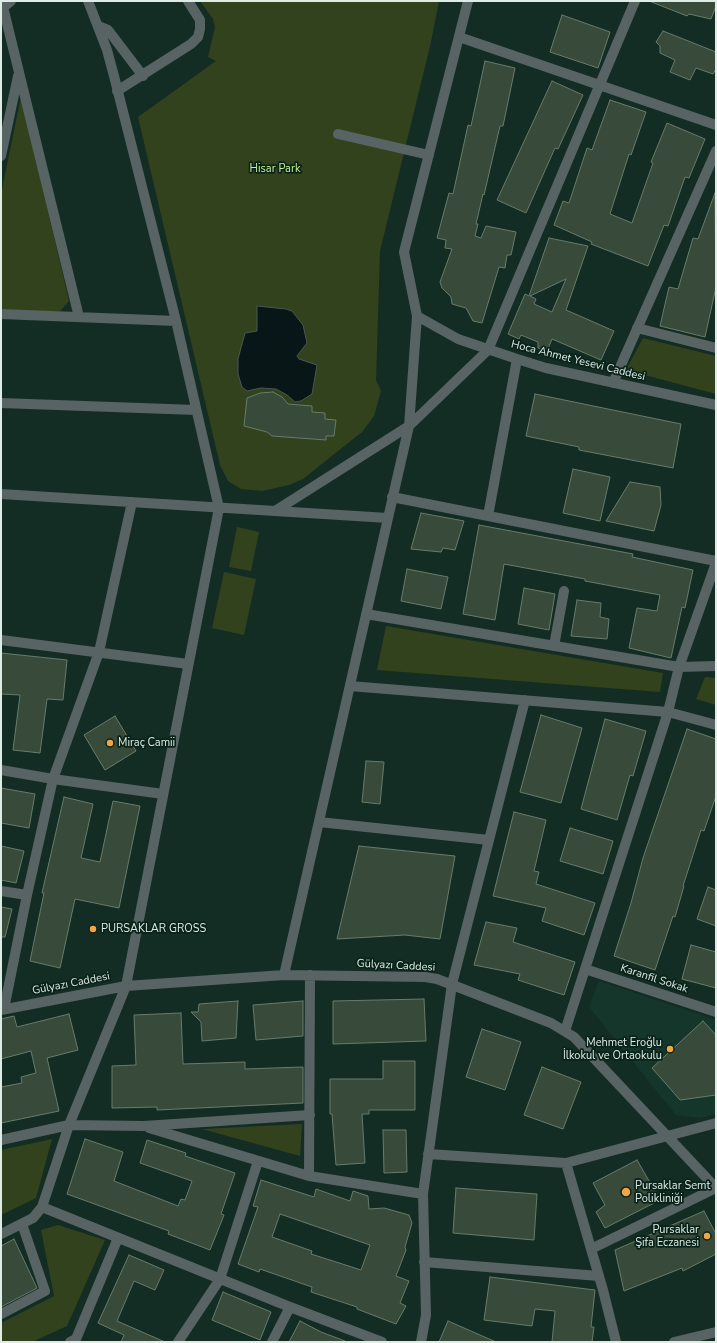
<!DOCTYPE html>
<meta charset="utf-8">
<style>
body{margin:0}
#map{position:relative;width:717px;height:1343px;overflow:hidden;background:#142d24;font-family:"Nunito Sans",sans-serif}
canvas{display:block}
.frame{position:absolute;inset:0;border:2px solid #ddece5;pointer-events:none}
</style>
<div id="map">
<canvas width="717" height="1343"></canvas>
<div class="frame"></div>
</div>
<script>
const ctx = document.querySelector('canvas').getContext('2d');
ctx.lineJoin = 'round';
function fillPath(path, color) {
  ctx.fillStyle = color;
  ctx.fill(path, 'evenodd');
}
function poly(rows) {
  const path = new Path2D();
  for (const r of rows) {
    path.moveTo(r[0], r[1]);
    for (let i = 2; i < r.length; i += 2) path.lineTo(r[i], r[i + 1]);
  }
  return path;
}
function strokePath(path, color, width, dash) {
  ctx.strokeStyle = color;
  ctx.lineWidth = width;
  ctx.lineCap = dash ? 'butt' : 'round';
  ctx.setLineDash(dash || []);
  ctx.stroke(path);
}
function drawText(font, color, halo, rows, align = 'center') {
  ctx.font = font + ' "Nunito Sans",sans-serif';
  ctx.lineWidth = 3.5;
  ctx.setLineDash([]);
  ctx.textBaseline = 'middle';
  ctx.strokeStyle = halo;
  ctx.fillStyle = color;
  for (const [text, x, y, turn = 0] of rows) {
    ctx.save();
    ctx.translate(x, y);
    ctx.rotate((+turn || 0) * Math.PI / 180);
    ctx.textAlign = isNaN(turn) ? turn : align;
    if (halo) ctx.strokeText(text, 0, 0);
    ctx.fillText(text, 0, 0);
    ctx.restore();
  }
}
fillPath(poly([
 [599,981,716,1020,716,1114,700,1118,676,1115,589,1007]
]), '#15372b');
fillPath(poly([
 [200,1,439,1,431,42,380,251,376,380,381,391,374,416,362,432,303,479,289,485,262,491,241,489,228,481,220,465,138,117,216,61,208,57,215,27,213,19],
 [21,97,69,301,60,311,37,312,1,309,1,194],
 [643,338,716,356,716,394,626,370],
 [237,527,259,532,251,571,229,567],
 [224,572,256,579,244,635,212,628],
 [386,626,663,673,660,692,377,670],
 [705,677,716,678,716,705,696,699],
 [302,1124,300,1156,202,1129],
 [52,1139,36,1198,1,1215,1,1150],
 [58,1225,105,1240,67,1326,32,1342,1,1342,1,1323,54,1296,41,1230]
]), '#32421d');
const water = poly([
 [257,306,286,309,292,311,303,325,307,343,297,356,299,359,317,365,312,394,301,401,295,402,287,395,276,389,261,388,247,391,242,387,238,374,238,359,245,333,257,331,257,306]
]);
fillPath(water, '#091618');
strokePath(water, '#495656', 1);
const building = poly([
 [649,1,716,1,716,6,711,19,689,14,687,16,649,1],
 [562,15,610,32,598,68,550,52,562,15],
 [663,31,716,52,716,69,713,74,696,68,690,80,670,72,675,60,660,53,660,46,656,42,663,31],
 [485,61,515,68,503,126,500,126,484,195,483,194,476,224,478,224,475,236,481,238,486,226,516,232,511,255,507,255,505,268,499,267,482,323,473,321,466,308,452,304,451,297,442,288,440,282,452,249,445,248,446,240,437,238,449,193,453,194,468,125,471,126,485,61],
 [552,81,583,95,558,149,555,148,526,213,497,200,552,81],
 [610,100,646,112,631,155,629,154,610,214,632,223,653,163,651,162,667,123,705,139,689,178,685,177,668,226,664,225,648,266,591,244,592,242,554,225,563,201,569,203,587,148,592,150,610,100],
 [715,193,716,287,705,337,660,326,669,287,678,289,693,238,698,239,715,193],
 [549,238,588,246,566,310,614,331,601,360,552,339,547,351,538,348,538,342,521,335,519,339,508,334,525,294,529,296,549,238],
 [566,279,552,312,534,304,536,299,530,296,566,279],
 [273,392,282,397,288,404,312,406,312,412,325,413,325,419,336,420,334,436,326,436,326,440,272,436,267,432,244,426,247,398,260,393,273,392],
 [535,394,681,424,673,468,579,450,579,447,526,436,535,394],
 [573,469,610,477,600,521,563,513,573,469],
 [630,482,660,487,661,505,654,531,606,521,630,482],
 [421,513,464,521,455,550,443,548,441,552,411,549,421,513],
 [479,525,633,554,632,557,693,570,685,608,682,607,671,658,629,648,637,608,657,611,660,595,585,581,585,579,504,564,495,620,463,614,479,525],
 [407,569,448,577,441,609,401,601,407,569],
 [524,588,555,594,549,630,518,624,524,588],
 [577,600,601,603,600,617,609,619,607,639,571,636,577,600],
 [1,653,67,660,63,700,47,699,40,753,13,750,20,695,1,694,1,653],
 [541,715,582,728,561,803,520,792,541,715],
 [115,716,136,751,105,770,84,735,115,716],
 [605,719,646,731,633,776,630,775,617,820,581,809,605,719],
 [687,729,716,739,716,796,704,831,701,830,683,886,684,886,675,917,673,916,655,970,614,956,631,903,643,858,687,729],
 [366,761,384,762,380,804,362,802,366,761],
 [1,788,35,794,29,828,1,823,1,788],
 [64,797,93,804,81,858,100,862,113,801,140,806,119,908,75,899,60,968,30,961,44,893,42,893,64,797],
 [514,812,546,820,534,871,539,872,536,884,595,903,584,935,542,921,546,908,493,896,514,812],
 [570,828,613,841,603,874,560,861,570,828],
 [1,846,24,851,16,883,1,880,1,846],
 [359,846,455,856,440,939,405,935,337,939,359,846],
 [708,887,716,890,716,926,697,919,708,887],
 [1,907,12,909,5,937,1,937,1,907],
 [486,922,517,928,513,942,575,962,564,995,518,980,520,974,474,965,486,922],
 [691,945,716,952,716,988,682,979,691,945],
 [424,999,426,1041,333,1044,333,1001,424,999],
 [238,1001,236,1038,202,1041,201,1022,191,1012,198,1012,199,1004,238,1001],
 [303,1001,303,1036,256,1040,253,1005,303,1001],
 [181,1013,183,1064,245,1062,245,1069,303,1067,303,1103,157,1110,157,1107,112,1108,112,1066,136,1065,134,1015,181,1013],
 [69,1014,78,1050,47,1058,59,1111,1,1123,1,1087,22,1083,21,1077,36,1073,31,1051,1,1059,1,1019,14,1016,17,1027,69,1014],
 [703,1021,716,1035,716,1095,680,1100,652,1068,703,1021],
 [482,1029,521,1042,505,1090,466,1077,482,1029],
 [383,1061,415,1061,415,1110,369,1110,369,1114,362,1114,365,1163,336,1165,332,1114,330,1114,330,1079,383,1079,383,1061],
 [542,1067,581,1082,563,1129,524,1115,542,1067],
 [383,1130,406,1130,407,1172,384,1173,383,1130],
 [85,1139,123,1152,114,1181,178,1206,181,1199,185,1200,192,1181,140,1163,147,1140,186,1153,185,1156,235,1173,221,1214,224,1215,210,1250,168,1234,169,1231,67,1194,85,1139],
 [637,1160,660,1200,605,1228,596,1212,605,1205,593,1183,637,1160],
 [261,1180,314,1197,316,1189,350,1201,353,1191,368,1196,369,1209,384,1208,409,1215,412,1223,405,1247,406,1250,396,1276,409,1281,400,1303,406,1306,396,1324,357,1309,357,1307,311,1292,312,1287,260,1269,259,1272,238,1264,258,1207,253,1206,261,1180],
 [280,1214,370,1245,361,1270,311,1254,312,1251,272,1237,280,1214],
 [456,1188,537,1194,534,1240,453,1233,456,1188],
 [704,1211,716,1234,716,1254,683,1271,682,1268,624,1291,615,1250,704,1211],
 [14,1239,37,1288,1,1307,1,1246,14,1239],
 [129,1255,164,1270,155,1290,134,1281,117,1321,165,1342,121,1342,124,1335,98,1323,129,1255],
 [490,1277,595,1290,591,1327,594,1327,592,1342,552,1342,555,1311,535,1309,532,1326,484,1320,490,1277],
 [223,1292,271,1312,260,1340,212,1320,223,1292],
 [300,1321,321,1332,345,1341,345,1342,289,1342,300,1321],
 [448,1321,496,1342,439,1342,448,1321]
]);
fillPath(building, '#384a3a');
strokePath(building, '#687c6b', 1);
strokePath(poly([
 [3,7,79,317],
 [1,9,11,1],
 [98,26,108,30,143,76],
 [459,37,716,125],
 [117,91,191,44,198,37,200,29,200,20,188,1],
 [338,134,429,155],
 [1,156,18,76],
 [1,314,176,321],
 [417,316,458,339,517,359,546,368,716,405],
 [637,328,716,348],
 [613,383,716,151],
 [1,403,196,410],
 [1,494,388,518],
 [392,497,716,561],
 [275,511,409,426,488,350,635,1],
 [488,516,517,359],
 [366,614,679,667,716,666],
 [1,640,188,664],
 [554,646,564,591],
 [350,686,668,712,716,725],
 [1,770,53,779,163,794],
 [319,822,489,840],
 [1,891,27,895],
 [585,969,716,1012],
 [284,975,409,426,417,316,404,252,468,1],
 [4,1009,27,895,53,779,99,652,132,502],
 [1,1010,126,986,284,975,425,977,437,979,551,1023,574,1037,716,1188],
 [565,1031,668,712,679,667,716,563],
 [149,1128,309,1176,423,1194],
 [1,1140,69,1125,144,1126,310,1115],
 [428,1154,566,1163,716,1123],
 [566,1163,603,1290,616,1342],
 [309,1176,310,975],
 [42,1207,290,1307,382,1342],
 [1,1234,33,1218,42,1207,69,1125,126,986,219,508,176,321,114,76,107,50,88,1],
 [591,1249,716,1188],
 [424,1262,599,1276],
 [1,1314,45,1291,22,1224],
 [70,1342,76,1339,118,1238],
 [178,1342,220,1279,258,1161],
 [272,1342,290,1307],
 [421,1342,426,1315,423,1194,452,984,525,700],
 [674,1342,716,1332]
]), '#576463', 10);
for (const [x, y, r, color] of [
 [110,743,4,"#f2a542"],
 [93,929,4,"#f2a542"],
 [670,1049,4,"#f2a542"],
 [626,1192,5,"#f2a542"],
 [707,1236,4,"#f2a542"]
]) {
  const dot = new Path2D();
  dot.arc(x, y, r, 0, 2 * Math.PI);
  ctx.fillStyle = color;
  ctx.fill(dot);
  strokePath(dot, '#0a231a', 1.5);
}
drawText('11px', '#c6f093', '#0a231a', [
 ["Hisar Park",275,169]
]);
drawText('11px', '#ddece5', '#0a231a', [
 ["Hoca Ahmet Yesevi Caddesi",578,361,14],
 ["Gülyazı Caddesi",396,966,3],
 ["Karanfil Sokak",654,979,18],
 ["Gülyazı Caddesi",71,984,-11]
]);
drawText('11px', '#ddece5', '#0a231a', [
 ["Miraç Camii",118,743],
 ["PURSAKLAR GROSS",101,929],
 ["Mehmet Eroğlu",662,1043,"right"],
 ["İlkokul ve Ortaokulu",662,1056,"right"],
 ["Pursaklar Semt",635,1186],
 ["Polikliniği",635,1199],
 ["Pursaklar",699,1230,"right"],
 ["Şifa Eczanesi",699,1243,"right"]
], 'left');
</script>
